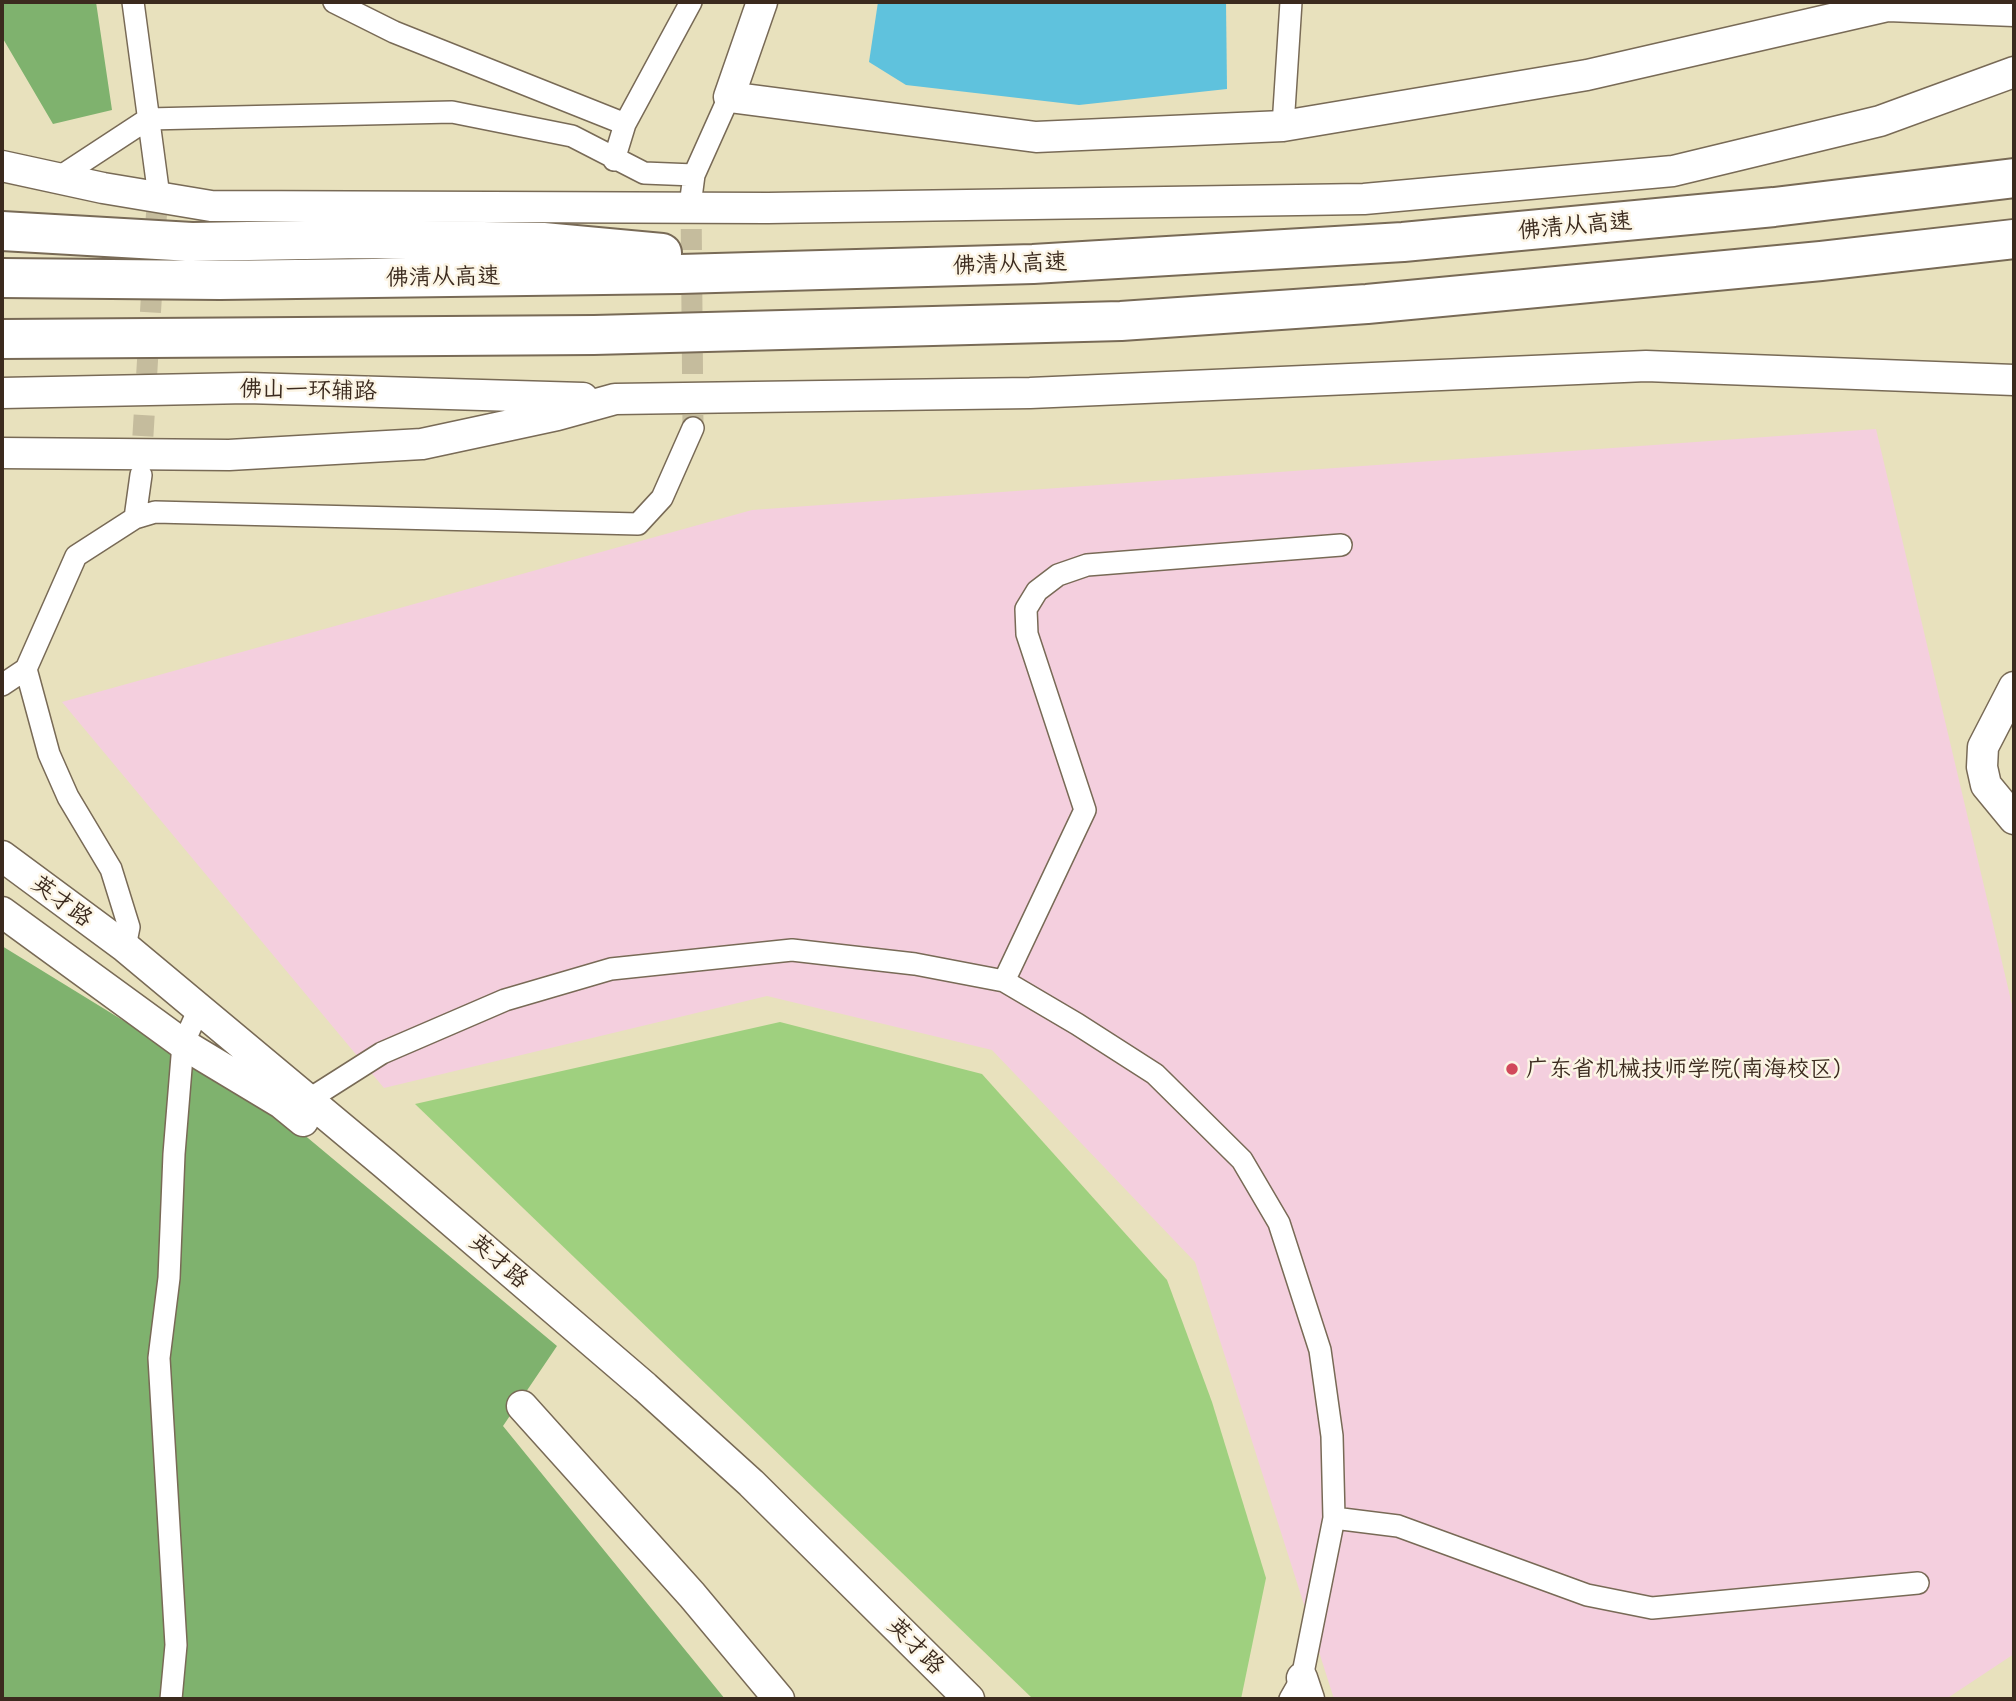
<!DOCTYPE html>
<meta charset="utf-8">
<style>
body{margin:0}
#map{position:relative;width:2016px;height:1701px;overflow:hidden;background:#e8e1bd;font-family:Mali,sans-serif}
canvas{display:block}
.frame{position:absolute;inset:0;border:4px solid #3b2a1e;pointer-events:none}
</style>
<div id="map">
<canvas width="2016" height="1701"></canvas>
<div class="frame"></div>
</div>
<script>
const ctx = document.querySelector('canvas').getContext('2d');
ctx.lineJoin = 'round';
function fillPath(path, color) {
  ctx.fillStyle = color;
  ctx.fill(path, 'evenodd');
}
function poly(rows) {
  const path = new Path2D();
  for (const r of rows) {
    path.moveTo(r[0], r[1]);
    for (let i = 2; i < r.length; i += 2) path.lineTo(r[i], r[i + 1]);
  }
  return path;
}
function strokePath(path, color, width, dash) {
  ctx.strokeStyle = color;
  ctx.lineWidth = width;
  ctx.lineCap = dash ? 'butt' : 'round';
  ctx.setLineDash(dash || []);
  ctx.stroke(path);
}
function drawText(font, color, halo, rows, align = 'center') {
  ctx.font = font + ' Mali,"LXGW WenKai TC",sans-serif';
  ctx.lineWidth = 5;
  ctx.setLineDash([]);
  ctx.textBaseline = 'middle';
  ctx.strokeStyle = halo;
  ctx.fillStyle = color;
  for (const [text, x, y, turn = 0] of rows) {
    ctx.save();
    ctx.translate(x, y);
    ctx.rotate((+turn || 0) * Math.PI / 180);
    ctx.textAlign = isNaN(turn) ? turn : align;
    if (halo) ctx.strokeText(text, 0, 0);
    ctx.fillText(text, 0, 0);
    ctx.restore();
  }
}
fillPath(poly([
 [1876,429,2014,1013,2014,1654,1946,1699,1334,1699,1195,1262,992,1050,767,996,384,1088,62,702,752,510]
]), '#f4cfde');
fillPath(poly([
 [780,1022,982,1074,1167,1280,1212,1402,1266,1578,1241,1699,1033,1699,415,1104]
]), '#9fd07f');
fillPath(poly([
 [2,2,96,2,112,110,53,124,2,37],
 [2,946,290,1123,557,1346,503,1426,725,1699,2,1699]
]), '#7fb26e');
fillPath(poly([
 [878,2,1226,2,1227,89,1079,105,906,85,869,62]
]), '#5fc2dd');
strokePath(poly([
 [691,198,693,428],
 [141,467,158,189]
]), '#c5bc9d', 21, [21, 10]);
const street = poly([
 [133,2,158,189],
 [334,2,394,32,625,124,614,160],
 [625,124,691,2],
 [1283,126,1291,2],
 [58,178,148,119,452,112,572,136,644,173,694,175],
 [691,198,694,175,729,97],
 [135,518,141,475],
 [26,669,49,754,68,797,111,869,129,927,125,947],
 [2,685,26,669,76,556,135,518,155,512,638,524,662,498,693,428],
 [1004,981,1085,810,1027,634,1026,609,1037,591,1058,575,1087,565,1341,545],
 [308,1100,382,1053,505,1000,611,969,792,950,915,964,1004,981,1077,1024,1155,1074,1242,1160,1279,1223,1320,1350,1332,1436,1334,1518,1302,1678,1290,1699],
 [1334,1518,1398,1526,1587,1595,1652,1608,1918,1583],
 [171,1699,176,1645,159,1358,169,1278,174,1154,183,1044,199,1009]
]);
const secondary = poly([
 [762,2,729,97,1036,137,1283,126,1587,75,1888,6,2014,11],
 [2,166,103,188,211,206,768,208,1364,199,1673,171,1880,121,2014,72],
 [2,393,247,388,583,398],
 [2,453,229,455,422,444,557,415,615,399,1030,393,1646,366,2014,380],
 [2014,687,1983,747,1982,767,1986,785,2014,819],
 [2,856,125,947,385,1164,645,1387,751,1483,969,1699],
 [2,912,183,1044,281,1103,303,1121],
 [522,1406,692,1595,779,1699],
 [1302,1678,1309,1699]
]);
const highway = poly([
 [2,231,192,242,362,239,543,242,662,253],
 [2,278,220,280,680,274,1033,264,1403,242,1774,207,2014,178],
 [2,339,594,335,1121,321,1367,304,1821,261,2014,239]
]);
strokePath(street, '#786a56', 24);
strokePath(secondary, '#786a56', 33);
strokePath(highway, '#786a56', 42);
strokePath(street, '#fff', 21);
strokePath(secondary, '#fff', 30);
strokePath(highway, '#fff', 38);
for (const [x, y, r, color] of [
 [1512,1069,7,"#d1495b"]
]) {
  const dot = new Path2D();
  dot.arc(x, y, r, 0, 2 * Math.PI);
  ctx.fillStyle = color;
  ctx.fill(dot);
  strokePath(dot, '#fcf5e5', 2.5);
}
drawText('23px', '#3b2a1e', '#fcf5e5', [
 ["佛清从高速",1575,226,-5],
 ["佛清从高速",1010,264,-2],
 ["佛清从高速",443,277,-1],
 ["佛山一环辅路",308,390,1],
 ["英才路",62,901,37],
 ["英才路",499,1261,41],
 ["英才路",916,1646,45]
]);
drawText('23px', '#3b2a1e', '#fcf5e5', [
 ["广东省机械技师学院(南海校区)",1526,1069]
], 'left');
</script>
